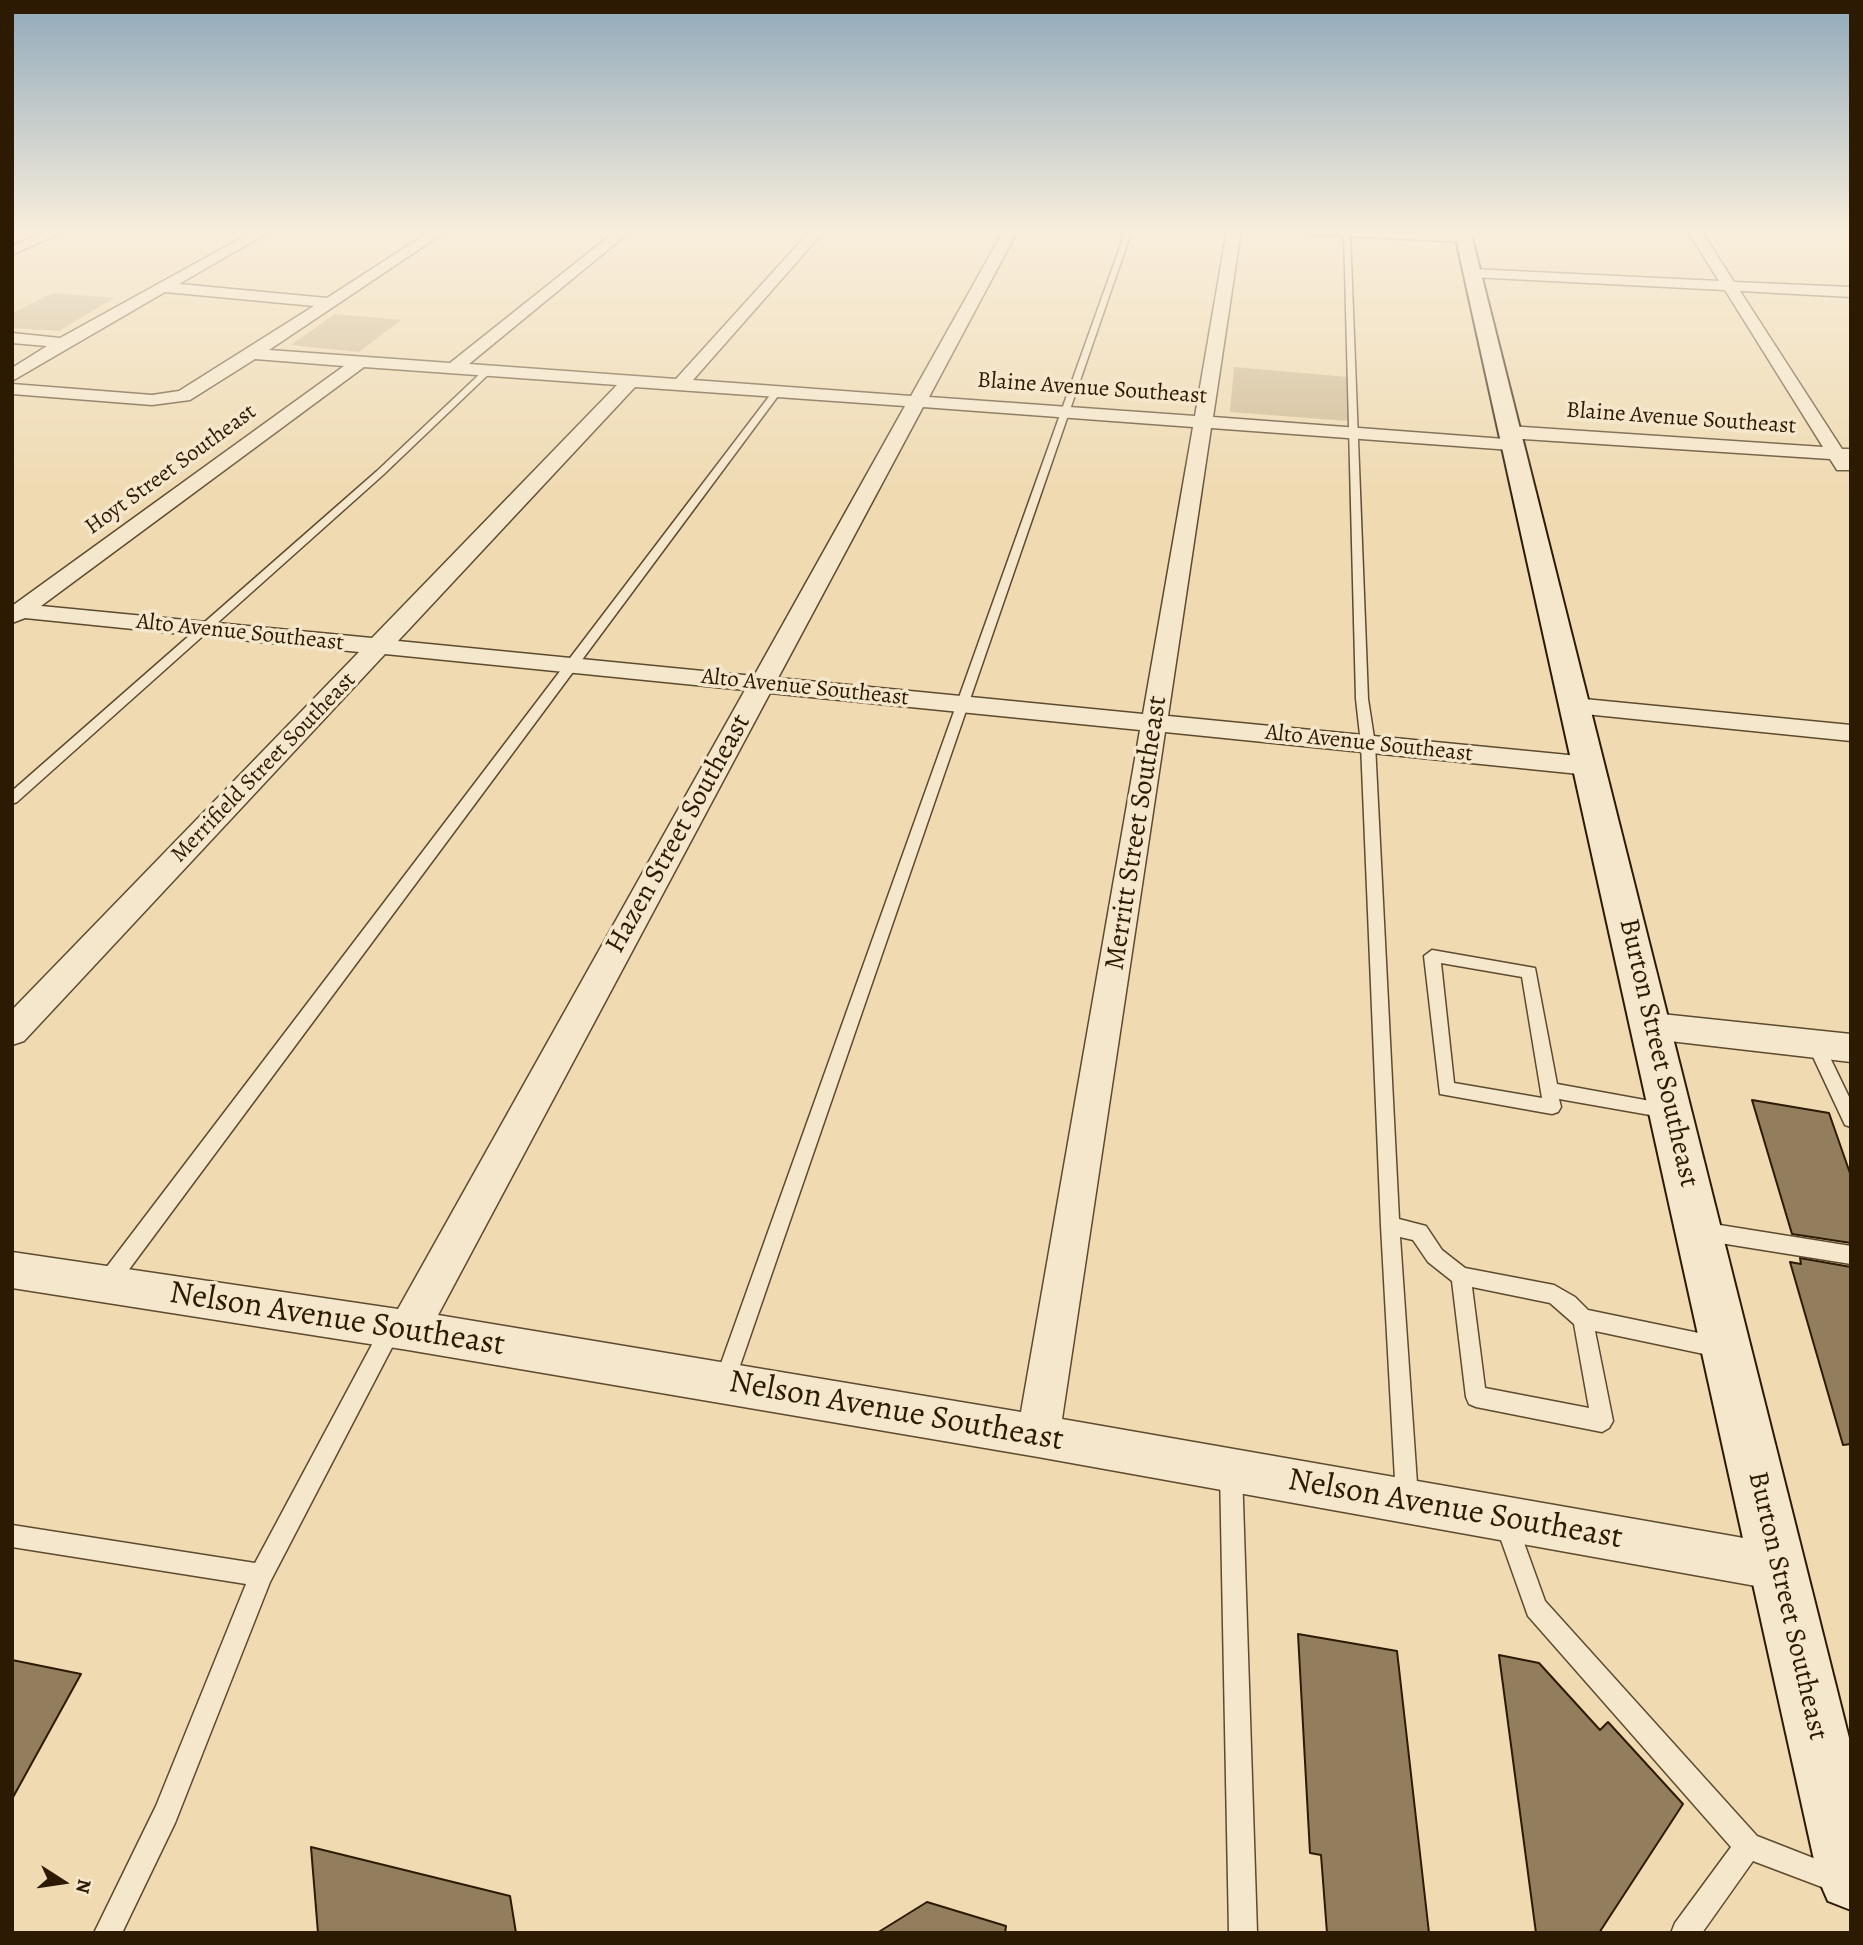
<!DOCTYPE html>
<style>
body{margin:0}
#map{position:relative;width:1863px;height:1945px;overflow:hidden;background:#efdab1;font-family:Alegreya,serif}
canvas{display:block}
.frame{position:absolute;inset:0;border:14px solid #2d1a03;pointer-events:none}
.north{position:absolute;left:28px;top:1847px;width:70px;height:70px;-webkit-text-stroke:5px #f5e7cc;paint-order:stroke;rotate:102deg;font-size:19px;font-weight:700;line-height:28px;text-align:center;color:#2d1a03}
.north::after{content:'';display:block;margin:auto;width:24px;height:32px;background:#2d1a03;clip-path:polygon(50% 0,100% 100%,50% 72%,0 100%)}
</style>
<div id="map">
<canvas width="1863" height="1945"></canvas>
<div class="frame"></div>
<div class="north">N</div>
</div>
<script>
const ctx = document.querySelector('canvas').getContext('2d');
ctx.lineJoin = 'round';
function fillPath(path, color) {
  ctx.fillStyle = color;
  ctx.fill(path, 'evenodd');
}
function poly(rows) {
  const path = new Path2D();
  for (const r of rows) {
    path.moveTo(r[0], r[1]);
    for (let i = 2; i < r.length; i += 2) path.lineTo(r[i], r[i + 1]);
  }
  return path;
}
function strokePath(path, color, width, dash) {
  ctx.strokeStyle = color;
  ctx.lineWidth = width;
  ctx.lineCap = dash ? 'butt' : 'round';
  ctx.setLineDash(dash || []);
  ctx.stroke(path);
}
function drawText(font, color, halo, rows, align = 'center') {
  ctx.font = font + ' Alegreya,serif';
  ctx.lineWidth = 7;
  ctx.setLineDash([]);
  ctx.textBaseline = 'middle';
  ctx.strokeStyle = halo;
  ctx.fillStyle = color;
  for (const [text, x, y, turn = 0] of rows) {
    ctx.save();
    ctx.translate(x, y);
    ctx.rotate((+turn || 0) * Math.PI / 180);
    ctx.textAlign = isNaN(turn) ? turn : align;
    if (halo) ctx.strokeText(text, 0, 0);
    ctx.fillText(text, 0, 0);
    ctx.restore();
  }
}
fillPath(poly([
 [54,293,114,298,59,331,12,328,12,313],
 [335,314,401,320,359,352,291,345],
 [1234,367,1348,377,1348,421,1230,412]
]), '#ceb993');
const building = poly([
 [1752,1100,1829,1113,1851,1176,1851,1243,1792,1234,1752,1100],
 [1800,1258,1851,1267,1851,1444,1843,1445,1790,1262,1801,1264,1800,1258],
 [1298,1634,1397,1651,1429,1933,1327,1933,1321,1855,1310,1853,1298,1634],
 [1499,1655,1539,1663,1600,1730,1608,1722,1683,1804,1599,1933,1536,1933,1499,1655],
 [12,1660,81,1674,12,1799,12,1660],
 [311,1847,510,1896,516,1933,318,1933,311,1847],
 [927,1902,1006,1926,1005,1933,877,1933,927,1902]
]);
fillPath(building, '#927e5d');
strokePath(building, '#2d1a03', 2);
const service = poly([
 [1126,230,1132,230,734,1383,731,1390,724,1393,717,1390,714,1383,1126,230],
 [1347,230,1350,232,1368,699,1375,744,1399,1219,1426,1226,1442,1250,1465,1268,1554,1285,1575,1297,1588,1310,1718,1337,1725,1340,1728,1347,1725,1354,1718,1357,1595,1331,1613,1421,1609,1428,1602,1432,1476,1407,1469,1404,1466,1397,1452,1281,1428,1262,1413,1240,1400,1237,1418,1498,1415,1506,1407,1509,1399,1506,1396,1498,1381,1226,1361,744,1356,699,1344,232,1347,230],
 [1472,1287,1550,1303,1574,1324,1589,1408,1485,1388,1472,1287],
 [485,369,492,371,383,475,17,802,12,804,12,791,377,471,485,369],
 [774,390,781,392,113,1291,106,1293,99,1291,96,1284,99,1277,774,390],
 [1432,950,1535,968,1557,1084,1667,1104,1673,1106,1676,1111,1673,1116,1667,1118,1559,1099,1561,1107,1558,1112,1552,1114,1440,1094,1424,956,1432,950],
 [1441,963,1522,977,1542,1098,1454,1083,1441,963],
 [1815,1037,1821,1039,1851,1101,1851,1127,1845,1125,1807,1044,1809,1039,1815,1037],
 [1701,1222,1851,1246,1851,1264,1701,1240,1694,1237,1692,1231,1694,1225,1701,1222],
 [391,1319,398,1322,401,1329,398,1336,270,1582,175,1823,122,1933,94,1933,156,1806,246,1584,12,1547,12,1525,255,1563,384,1322,391,1319],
 [1231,1459,1239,1462,1242,1470,1257,1933,1229,1933,1220,1470,1223,1462,1231,1459],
 [1506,1512,1514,1515,1545,1601,1757,1836,1844,1870,1848,1879,1844,1888,1835,1892,1753,1861,1702,1933,1671,1933,1675,1923,1731,1847,1528,1616,1495,1523,1498,1515,1506,1512]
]);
const minor = poly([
 [49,230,66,230,12,255,12,246,49,230],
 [256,230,272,230,179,284,327,298,432,230,448,230,269,350,450,363,617,230,632,230,469,364,676,379,811,230,825,230,693,380,911,396,1004,230,1018,230,929,397,1195,416,1227,230,1241,230,1213,417,1518,440,1520,444,1518,448,1511,450,1211,428,1168,716,1589,757,1598,760,1602,766,1598,772,1589,775,1165,732,1062,1419,1778,1544,1794,1551,1801,1567,1794,1583,1778,1590,1038,1457,408,1350,12,1288,12,1252,398,1309,745,690,385,654,24,1041,12,1045,12,1010,359,652,25,618,12,623,12,606,344,366,255,359,190,400,152,405,12,394,12,384,152,395,179,391,314,306,165,292,12,381,12,368,47,346,12,343,12,333,60,338,256,230],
 [364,367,617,385,372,638,41,606,364,367],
 [635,387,905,406,754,676,398,641,635,387],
 [923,407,1193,427,1143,714,778,678,923,407],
 [770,693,1140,730,1021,1412,438,1315,770,693],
 [1297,230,1377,230,1464,234,1471,238,1464,242,1304,234,1297,230],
 [1687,230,1701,230,1734,282,1851,287,1851,297,1740,291,1842,449,1851,449,1851,470,1837,470,1830,459,1508,438,1499,432,1508,426,1823,447,1725,290,1472,277,1465,273,1472,269,1719,281,1687,230],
 [1574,698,1851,725,1851,741,1565,712,1561,706,1565,700,1574,698],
 [1652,1013,1851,1034,1851,1062,1652,1039,1640,1035,1636,1026,1640,1017,1652,1013]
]);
const secondary = poly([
 [1454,230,1470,230,1851,1746,1851,1910,1828,1901,1818,1878,1454,230]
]);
strokePath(service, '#5e4a2e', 3);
strokePath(minor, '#5e4a2e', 3);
strokePath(secondary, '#2d1a03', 4);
fillPath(service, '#f5e7cc');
fillPath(minor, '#f5e7cc');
fillPath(secondary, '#f5e7cc');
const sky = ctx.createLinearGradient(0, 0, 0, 502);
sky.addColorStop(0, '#90a9ba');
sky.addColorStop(0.46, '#f8eedc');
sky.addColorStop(1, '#f8eedc00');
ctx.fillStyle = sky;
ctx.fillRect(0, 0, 1863, 502);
drawText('23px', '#2d1a03', '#f5e7cc', [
 ["Blaine Avenue Southeast",1092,389,4],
 ["Blaine Avenue Southeast",1681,419,4],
 ["Hoyt Street Southeast",171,470,-36],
 ["Alto Avenue Southeast",240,633,6],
 ["Alto Avenue Southeast",805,688,6],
 ["Alto Avenue Southeast",1369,744,6],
 ["Merrifield Street Southeast",264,768,-46]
]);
drawText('28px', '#2d1a03', '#f5e7cc', [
 ["Merritt Street Southeast",1137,833,-81],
 ["Hazen Street Southeast",679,834,-61],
 ["Burton Street Southeast",1658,1053,77],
 ["Burton Street Southeast",1787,1606,77]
]);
drawText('33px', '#2d1a03', '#f5e7cc', [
 ["Nelson Avenue Southeast",337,1320,9],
 ["Nelson Avenue Southeast",896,1412,10],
 ["Nelson Avenue Southeast",1455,1510,10]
]);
</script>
